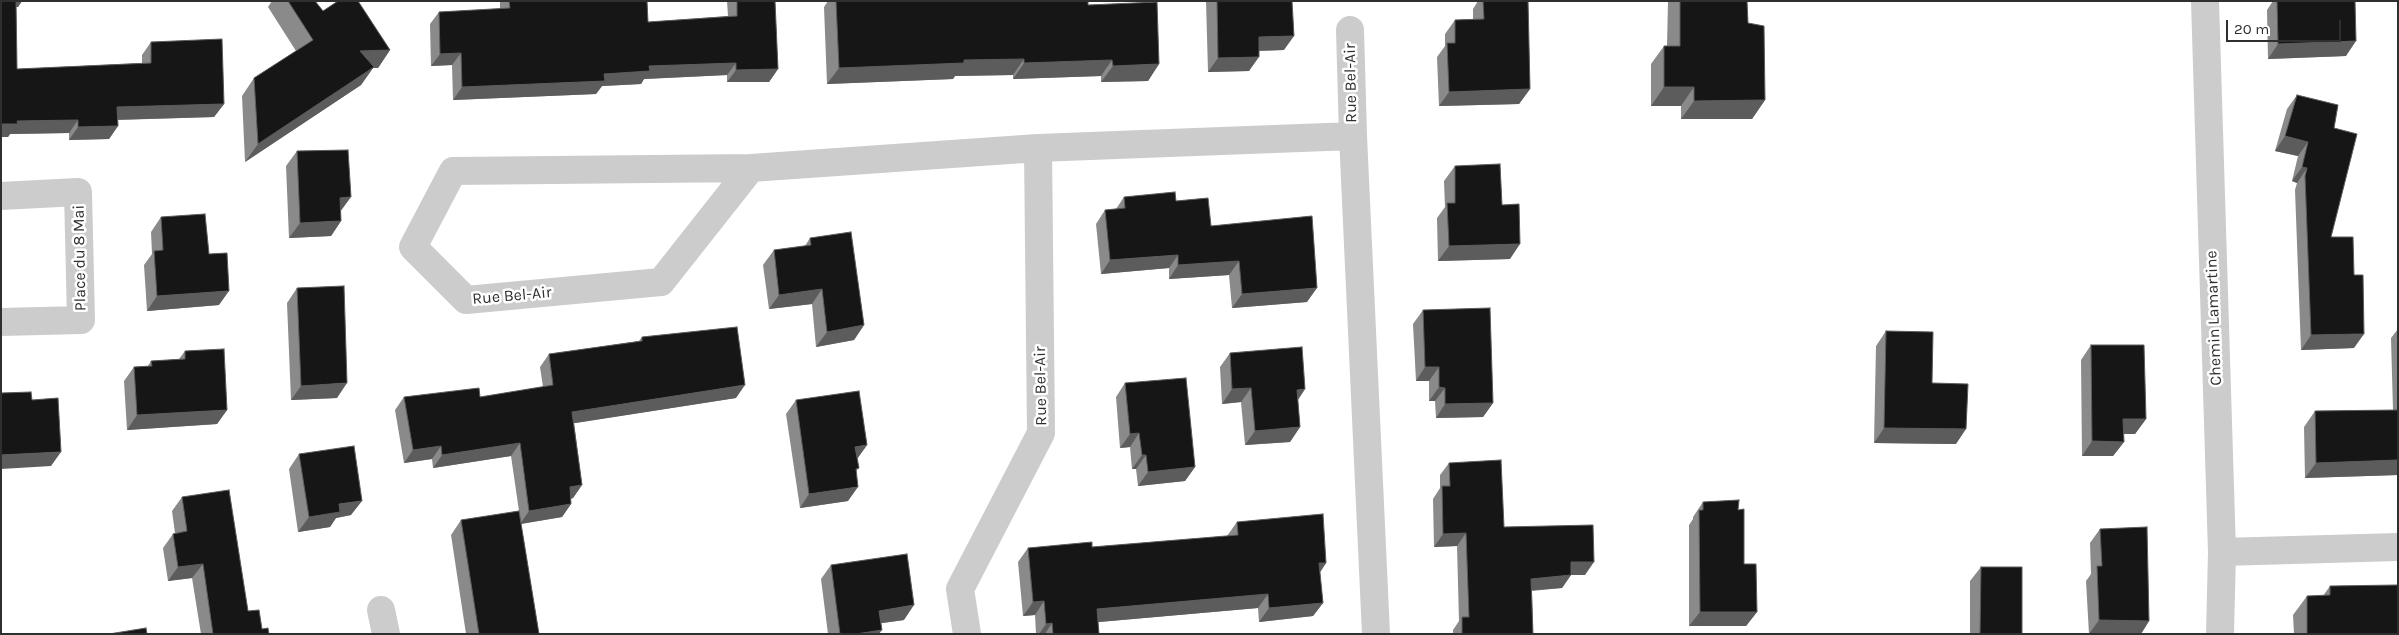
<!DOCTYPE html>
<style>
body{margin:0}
#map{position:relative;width:2399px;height:635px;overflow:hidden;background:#fff;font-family:Karla,sans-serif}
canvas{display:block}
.frame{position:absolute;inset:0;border:2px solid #2f2f2f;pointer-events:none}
.scale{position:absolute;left:2226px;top:20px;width:115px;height:22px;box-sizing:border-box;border:2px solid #2f2f2f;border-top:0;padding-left:6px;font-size:15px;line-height:18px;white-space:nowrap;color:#2f2f2f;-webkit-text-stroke:4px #fff;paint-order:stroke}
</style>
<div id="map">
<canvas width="2399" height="635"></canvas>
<div class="frame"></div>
<div class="scale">20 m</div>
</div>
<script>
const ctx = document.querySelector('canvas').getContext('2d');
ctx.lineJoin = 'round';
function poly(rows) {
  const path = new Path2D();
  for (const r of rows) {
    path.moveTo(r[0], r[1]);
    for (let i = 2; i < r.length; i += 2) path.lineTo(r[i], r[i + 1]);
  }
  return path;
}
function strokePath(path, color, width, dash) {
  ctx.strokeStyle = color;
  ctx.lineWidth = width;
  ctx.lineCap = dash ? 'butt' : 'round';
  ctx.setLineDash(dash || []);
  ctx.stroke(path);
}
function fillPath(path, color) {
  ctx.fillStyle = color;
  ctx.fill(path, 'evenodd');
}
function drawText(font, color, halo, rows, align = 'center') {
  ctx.font = font + ' Karla,sans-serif';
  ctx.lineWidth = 5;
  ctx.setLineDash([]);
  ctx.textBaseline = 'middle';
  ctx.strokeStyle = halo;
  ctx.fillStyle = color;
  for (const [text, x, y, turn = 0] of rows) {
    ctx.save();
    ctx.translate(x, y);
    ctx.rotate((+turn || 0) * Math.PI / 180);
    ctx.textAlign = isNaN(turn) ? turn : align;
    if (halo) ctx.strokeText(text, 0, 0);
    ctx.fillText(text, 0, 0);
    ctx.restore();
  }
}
strokePath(poly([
 [2205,1,2222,552,2220,634],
 [1350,30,1353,136,1376,634],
 [751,168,661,282,466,300,413,247,453,171,751,168,1038,148,1353,136],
 [1,196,78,192,81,320,1,322],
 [2222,552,2398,547],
 [381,610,386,634],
 [967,634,960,589,1041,433,1038,148]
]), '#ccc', 28);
fillPath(poly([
 [1,1,22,1,18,7,16,7,17,69,142,63,142,55,151,42,224,104,214,117,118,120,118,126,109,139,69,140,69,133,10,134,8,137,1,137],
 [272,1,315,1,323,11,390,50,378,68,373,68,361,85,245,162,242,96,254,78,296,51,268,7],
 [500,1,647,1,648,22,728,16,727,1,775,1,778,69,769,82,727,82,727,75,644,79,641,84,602,86,596,94,453,100,452,65,431,66,430,24,439,12,500,9],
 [828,1,1088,1,1088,5,1159,64,1148,81,1101,82,1101,76,1013,79,1013,75,955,76,953,79,827,84,824,7],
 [1206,1,1292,1,1284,50,1259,51,1249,71,1208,72],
 [1478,1,1528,1,1530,89,1519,104,1439,106,1437,57,1445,46,1445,34,1455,20,1473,19,1473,9],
 [1668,1,1747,1,1748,23,1765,100,1752,119,1681,119,1681,106,1651,106,1651,64,1664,46,1667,46],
 [2273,1,2355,1,2346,56,2268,59,2267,10],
 [2297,95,2334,128,2331,237,2354,348,2301,350,2295,190,2297,183,2292,181,2298,156,2275,151,2287,109],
 [297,151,341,211,341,221,331,236,289,238,286,166],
 [1455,166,1502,205,1510,259,1438,261,1437,218,1445,207,1444,181],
 [1124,197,1176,201,1211,226,1307,302,1232,308,1229,275,1169,279,1169,268,1101,274,1096,224,1105,210,1116,209],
 [161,217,209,254,219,305,147,311,144,265,152,254,151,232],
 [810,238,864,325,854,340,816,347,812,304,769,309,763,265,774,250,805,246],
 [297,288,337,398,291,400,287,303],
 [1423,310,1493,403,1483,417,1436,418,1435,401,1429,401,1429,381,1416,381,1413,324],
 [2398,329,2398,475,2305,478,2304,427,2315,411,2393,410,2391,338],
 [1886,331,1932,383,1956,444,1874,443,1876,346],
 [642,337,736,398,574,423,582,485,573,498,571,499,571,504,562,517,521,524,539,634,466,634,451,535,461,520,519,511,511,456,433,468,432,459,404,463,395,410,404,397,480,397,543,387,540,367,549,354,639,341],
 [2091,345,2146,419,2135,434,2123,434,2124,442,2113,456,2082,456,2081,360],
 [185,351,227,410,217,424,127,430,124,381,134,367,148,366,151,361,179,359],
 [1230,353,1305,389,1298,400,1300,427,1290,442,1245,445,1241,402,1222,404,1220,367],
 [1125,383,1195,467,1185,481,1138,486,1136,469,1132,469,1130,447,1120,448,1116,397],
 [796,400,867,445,857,459,859,468,856,471,848,501,800,508,786,414],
 [299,454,351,515,336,518,330,527,298,532,289,469],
 [1449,463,1504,527,1585,575,1571,575,1562,588,1532,591,1533,634,1453,634,1453,630,1459,621,1457,546,1434,547,1433,499,1440,488,1440,475],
 [182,497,248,611,262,629,269,634,201,634,192,578,168,581,163,548,173,534,175,533,172,511],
 [1703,502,1738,510,1744,564,1757,612,1746,626,1689,626,1689,525,1693,519,1693,517],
 [1237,522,1326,563,1320,572,1323,603,1313,616,1259,622,1258,608,1098,622,1099,634,1036,634,1035,615,1023,616,1018,562,1028,548,1092,547,1227,536],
 [2100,529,2149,621,2141,634,2089,634,2086,581,2091,574,2090,543],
 [831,565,904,620,881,623,879,634,828,634,821,579],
 [1981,567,2022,634,1970,634,1970,581],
 [2330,586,2398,634,2294,634,2293,615,2307,596,2323,596]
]), '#8a8a8a');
fillPath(poly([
 [10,1,22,1,18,7,6,7],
 [1294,36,1284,50,1249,51,1259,37],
 [2356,41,2346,56,2268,59,2278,44],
 [390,50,378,68,373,68,361,85,245,162,258,144,360,51],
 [461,53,452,65,431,66,440,54],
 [1259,57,1249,71,1208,72,1218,58],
 [1024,59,1013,75,955,76,953,79,827,84,839,68,964,60],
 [1112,60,1101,76,1013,79,1024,63],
 [736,63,727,75,644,79,641,84,602,86,596,94,453,100,462,87,604,74,649,66],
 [1159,64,1148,81,1101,82,1113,66],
 [778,69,769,82,727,82,736,70],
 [1664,87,1694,87,1681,106,1651,106],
 [1530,89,1519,104,1439,106,1449,92],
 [1765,100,1752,119,1681,119,1694,101],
 [224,104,214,117,108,120,117,107],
 [78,120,69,133,10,134,8,137,1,137,1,124,17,121],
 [118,126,109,139,69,140,78,127],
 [2285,136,2308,142,2298,156,2275,151],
 [2302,167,2307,168,2297,183,2292,181],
 [351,197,340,212,340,198],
 [341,221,331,236,289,238,300,223],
 [1520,244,1510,259,1438,261,1449,246],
 [1178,255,1169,268,1101,274,1110,260],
 [1239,261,1229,275,1169,279,1178,265],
 [1317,288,1307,302,1232,308,1242,294],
 [822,289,812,304,769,309,779,295],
 [229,291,219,305,147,311,157,296],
 [864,325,854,340,816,347,827,332],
 [2364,334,2354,348,2301,350,2311,335],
 [1425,367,1439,367,1429,381,1416,381],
 [347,383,337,398,291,400,301,386],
 [745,385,736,398,563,425,572,412],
 [1439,387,1445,388,1435,401,1429,401],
 [1251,388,1241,402,1222,404,1232,389],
 [1305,389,1295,404,1297,390],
 [1493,403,1483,417,1436,418,1445,404],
 [227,410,217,424,127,430,137,415],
 [2123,419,2146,419,2135,434,2113,434],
 [1300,427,1290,442,1245,445,1255,431],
 [1884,428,1966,429,1956,444,1874,443],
 [1139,433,1130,447,1120,448,1130,434],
 [2092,441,2124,442,2113,456,2082,456],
 [520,443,511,456,433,468,442,455],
 [867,445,857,459,855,447],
 [441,446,432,459,404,463,413,450],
 [61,452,51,466,1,469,1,455],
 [1142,455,1146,455,1136,469,1132,469],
 [2398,460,2398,475,2305,478,2316,463],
 [1195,467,1185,481,1138,486,1148,472],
 [582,485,573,498,561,500,570,487],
 [858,487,848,501,800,508,809,494],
 [362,501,351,515,336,518,330,527,298,532,309,517,339,504],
 [571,504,562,517,520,524,529,511],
 [1466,533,1457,546,1434,547,1443,534],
 [1571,562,1594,562,1585,575,1562,575],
 [1319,563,1326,563,1317,577],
 [203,564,192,578,168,581,178,567],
 [1571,575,1562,588,1522,591,1531,579],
 [1268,594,1258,608,1088,623,1097,609],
 [1044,601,1035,615,1023,616,1033,602],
 [1323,603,1313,616,1259,622,1269,608],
 [914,605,904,620,869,625,879,611],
 [1700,612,1757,612,1746,626,1689,626],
 [2099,620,2149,621,2141,634,2089,634],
 [1052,623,1045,634,1039,634,1046,624],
 [882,630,879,634,856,634]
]), '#5c5c5c');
const building = poly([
 [1,1,16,1,17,69,151,63,151,42,222,39,224,104,117,107,118,126,78,127,78,120,17,121,18,124,1,124,1,1],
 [288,1,315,1,323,11,338,1,358,1,390,50,360,51,374,67,258,144,254,78,313,40,288,1],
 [509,1,647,1,648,22,737,16,737,1,775,1,778,69,736,70,736,63,649,66,650,71,604,74,605,81,462,87,461,53,440,54,439,12,510,8,509,1],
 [836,1,1088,1,1088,5,1157,2,1159,64,1113,66,1112,60,1024,63,1024,59,964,60,964,63,839,68,836,1],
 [1217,1,1292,1,1294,36,1259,37,1259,57,1218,58,1217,1],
 [1483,1,1528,1,1530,89,1449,92,1447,43,1455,43,1455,20,1484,19,1483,1],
 [1680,1,1747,1,1748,23,1764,26,1765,100,1694,101,1694,87,1664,87,1664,46,1680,46,1680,1],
 [2277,1,2355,1,2356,41,2278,44,2277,1],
 [2297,95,2338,105,2334,128,2357,134,2331,237,2353,237,2354,275,2363,275,2364,334,2311,335,2305,176,2307,168,2302,167,2308,142,2285,136,2297,95],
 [348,150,351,197,340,198,341,221,300,223,297,151,348,150],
 [1500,164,1502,205,1519,204,1520,244,1449,246,1447,203,1455,203,1455,166,1500,164],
 [1175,192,1176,201,1208,198,1211,226,1312,216,1317,288,1242,294,1239,261,1178,265,1178,255,1110,260,1105,210,1125,208,1124,197,1175,192],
 [205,214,209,254,227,253,229,291,157,296,154,251,163,250,161,217,205,214],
 [851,232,864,325,827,332,822,289,779,295,774,250,811,245,810,238,851,232],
 [344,286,347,383,301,386,297,288,344,286],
 [1490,308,1493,403,1445,404,1445,388,1439,387,1439,367,1425,367,1423,310,1490,308],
 [737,327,745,385,572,412,582,485,570,487,571,504,529,511,520,443,442,455,441,446,413,450,404,397,479,388,480,397,553,385,549,354,642,341,642,337,737,327],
 [1886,331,1933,332,1932,383,1968,384,1966,429,1884,428,1886,331],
 [2091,345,2144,345,2146,419,2123,419,2124,442,2092,441,2091,345],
 [1302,347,1305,389,1297,390,1300,427,1255,431,1251,388,1232,389,1230,353,1302,347],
 [224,349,227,410,137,415,134,367,152,366,151,361,185,359,185,351,224,349],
 [1186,378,1195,467,1148,472,1146,455,1142,455,1139,433,1130,434,1125,383,1186,378],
 [859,391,867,445,855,447,859,468,856,469,858,487,809,494,796,400,859,391],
 [31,392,32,400,58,398,61,452,1,455,1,393,31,392],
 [2398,410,2398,460,2316,463,2315,411,2398,410],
 [354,446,362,501,339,504,340,512,309,517,299,454,354,446],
 [1501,460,1504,527,1593,525,1594,562,1571,562,1571,575,1531,579,1533,634,1462,634,1462,617,1469,617,1466,533,1443,534,1442,486,1450,486,1449,463,1501,460],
 [229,490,248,611,259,610,262,629,268,628,269,634,213,634,203,564,178,567,173,534,187,531,182,497,229,490],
 [1739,500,1738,510,1744,509,1744,564,1756,564,1757,612,1700,612,1699,510,1703,510,1703,502,1739,500],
 [519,511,539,634,479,634,461,520,519,511],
 [1323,514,1326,563,1319,563,1323,603,1269,608,1268,594,1097,609,1099,634,1053,634,1052,623,1046,624,1044,601,1033,602,1028,548,1092,542,1092,547,1238,535,1237,522,1323,514],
 [2147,527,2149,621,2099,620,2097,566,2102,566,2100,529,2147,527],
 [907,554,914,605,879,611,882,630,856,634,840,634,831,565,907,554],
 [1981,567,2022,567,2022,634,1980,634,1981,567],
 [2398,585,2398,634,2307,634,2307,596,2330,595,2330,586,2398,585],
 [146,628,147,634,109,634,146,628]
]);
fillPath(building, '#161616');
strokePath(building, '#5c5c5c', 1);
drawText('16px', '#2f2f2f', '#fff', [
 ["Rue Bel-Air",1351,83,-91],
 ["Place du 8 Mai",80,258,-91],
 ["Rue Bel-Air",512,296,-5],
 ["Chemin Lamartine",2214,318,-92],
 ["Rue Bel-Air",1041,386,-91]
]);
</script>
